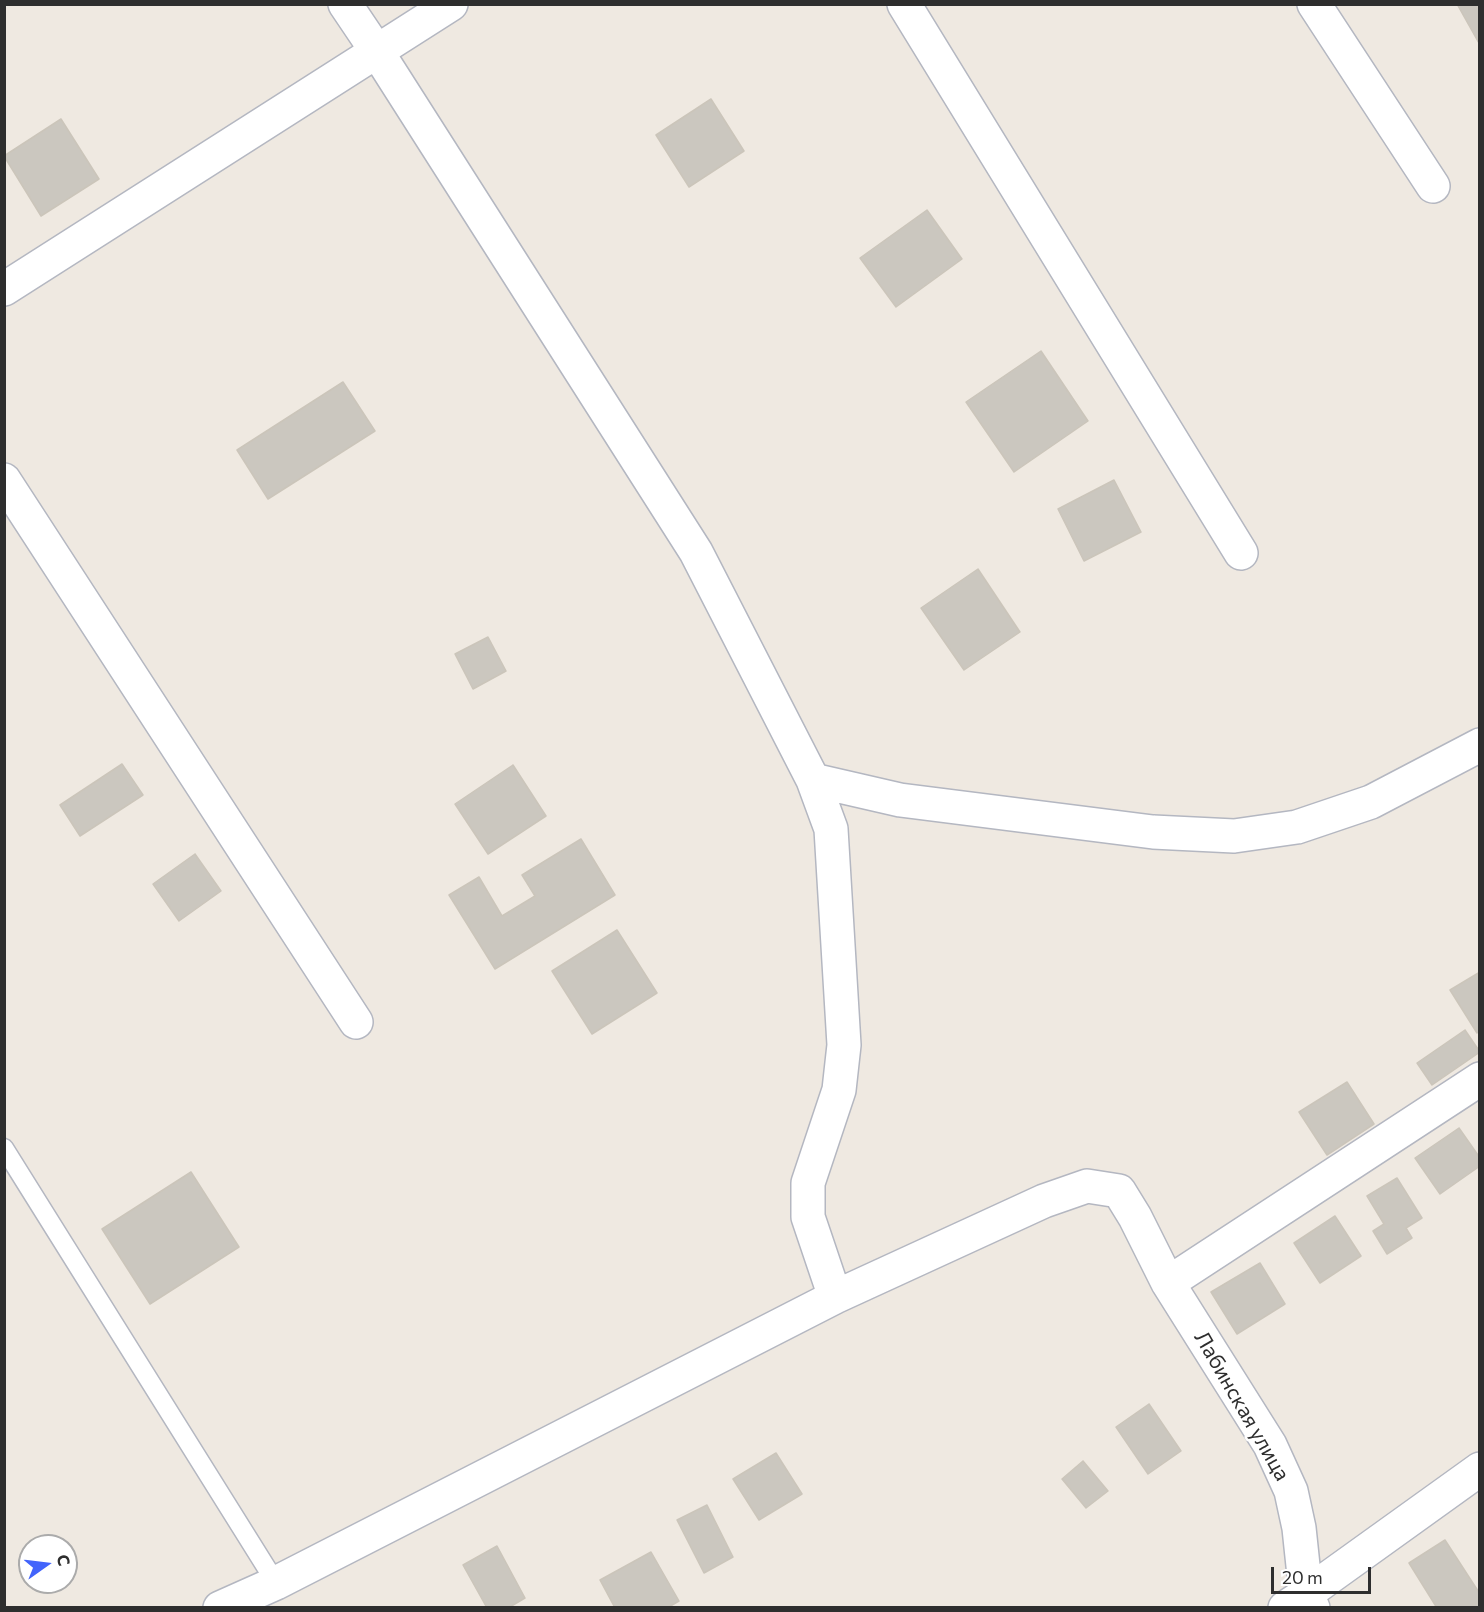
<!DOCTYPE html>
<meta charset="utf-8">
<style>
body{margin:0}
#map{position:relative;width:1484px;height:1612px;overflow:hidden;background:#efe9e1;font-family:Commissioner,sans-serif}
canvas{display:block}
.frame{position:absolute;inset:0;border:6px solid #2e2e2e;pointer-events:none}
.north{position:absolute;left:18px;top:1534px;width:60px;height:60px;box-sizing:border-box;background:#fff;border:2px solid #ababab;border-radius:50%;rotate:76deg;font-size:16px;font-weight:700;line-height:24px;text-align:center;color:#2e2e2e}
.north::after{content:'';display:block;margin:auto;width:21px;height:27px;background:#4264fb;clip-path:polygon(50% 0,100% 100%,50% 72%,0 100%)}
.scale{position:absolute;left:1271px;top:1567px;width:100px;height:27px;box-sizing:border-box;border:3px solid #2e2e2e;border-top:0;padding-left:8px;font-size:18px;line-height:21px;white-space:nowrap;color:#2e2e2e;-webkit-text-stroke:4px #fff;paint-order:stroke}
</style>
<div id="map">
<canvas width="1484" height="1612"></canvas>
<div class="frame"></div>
<div class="north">С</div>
<div class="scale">20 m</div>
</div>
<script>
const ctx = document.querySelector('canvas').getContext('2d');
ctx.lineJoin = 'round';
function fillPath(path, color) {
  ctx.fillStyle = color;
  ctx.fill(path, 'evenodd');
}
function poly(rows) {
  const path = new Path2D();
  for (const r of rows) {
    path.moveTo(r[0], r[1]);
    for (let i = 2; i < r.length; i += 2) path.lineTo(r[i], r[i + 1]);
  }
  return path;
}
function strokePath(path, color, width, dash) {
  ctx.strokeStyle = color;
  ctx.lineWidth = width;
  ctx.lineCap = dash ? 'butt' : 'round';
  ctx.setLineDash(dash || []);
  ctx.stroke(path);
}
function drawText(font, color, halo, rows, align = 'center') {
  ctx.font = font + ' Commissioner,sans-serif';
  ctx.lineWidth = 5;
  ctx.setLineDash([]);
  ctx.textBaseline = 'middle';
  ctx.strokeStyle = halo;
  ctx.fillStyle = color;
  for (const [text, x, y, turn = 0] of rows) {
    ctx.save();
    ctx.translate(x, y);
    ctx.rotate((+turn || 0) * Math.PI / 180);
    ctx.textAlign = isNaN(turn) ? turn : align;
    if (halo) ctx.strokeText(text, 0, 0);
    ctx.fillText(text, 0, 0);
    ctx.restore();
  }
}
const building = poly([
 [1457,4,1480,4,1480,45,1457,4],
 [711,99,744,151,689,187,656,135,711,99],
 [61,119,99,179,41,216,4,156,61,119],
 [927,210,962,259,896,307,860,258,927,210],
 [1041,351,1088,421,1014,472,966,402,1041,351],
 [343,382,375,431,268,499,237,450,343,382],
 [1114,480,1141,532,1084,561,1058,509,1114,480],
 [978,569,1020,632,964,670,921,608,978,569],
 [488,637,506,671,473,689,455,654,488,637],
 [122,764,143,795,80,836,60,805,122,764],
 [513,765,546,816,488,854,455,804,513,765],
 [581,839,615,895,495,969,449,895,479,877,502,916,535,896,522,875,581,839],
 [195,854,221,891,179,921,153,884,195,854],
 [617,930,657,993,592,1034,552,971,617,930],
 [1480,972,1480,1031,1477,1033,1450,990,1480,972],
 [1465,1030,1480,1052,1432,1085,1417,1063,1465,1030],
 [1347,1082,1374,1124,1327,1155,1299,1112,1347,1082],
 [1459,1128,1480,1158,1480,1166,1440,1194,1415,1158,1459,1128],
 [191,1172,239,1247,150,1304,102,1229,191,1172],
 [1397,1178,1422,1218,1406,1228,1412,1238,1387,1254,1373,1231,1384,1224,1367,1196,1397,1178],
 [1335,1216,1361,1256,1320,1283,1294,1243,1335,1216],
 [1260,1263,1285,1304,1237,1334,1211,1292,1260,1263],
 [1149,1404,1181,1451,1148,1474,1116,1427,1149,1404],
 [776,1453,802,1494,759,1520,733,1479,776,1453],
 [1083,1461,1108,1491,1086,1508,1062,1479,1083,1461],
 [707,1505,733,1557,704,1573,677,1520,707,1505],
 [1445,1540,1480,1594,1480,1608,1437,1608,1409,1563,1445,1540],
 [497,1546,525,1598,508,1608,487,1608,463,1565,497,1546],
 [651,1552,679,1601,667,1608,615,1608,600,1580,651,1552]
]);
fillPath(building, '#cbc7bf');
strokePath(building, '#cbc5ba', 1.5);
const service = poly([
 [4,1148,276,1583]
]);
const minor = poly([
 [904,4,1241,553],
 [1314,4,1433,186],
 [4,289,451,4],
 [4,480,356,1022],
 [813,780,900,800,1153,832,1234,836,1297,827,1371,802,1480,745],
 [1168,1283,1480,1079],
 [835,1297,1044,1201,1087,1186,1119,1191,1135,1217,1168,1283,1270,1445,1291,1491,1299,1528,1306,1594,1313,1608],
 [220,1608,276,1583,835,1297,808,1217,808,1183,839,1090,844,1045,831,829,813,780,696,552,376,50,345,4],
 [1285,1608,1306,1594,1480,1469]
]);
strokePath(service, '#b4b7c1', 21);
strokePath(minor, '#b4b7c1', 36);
strokePath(service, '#fff', 18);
strokePath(minor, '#fff', 33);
drawText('21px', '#2e2e2e', '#fff', [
 ["Лабинская улица",1242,1406,60]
]);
</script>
